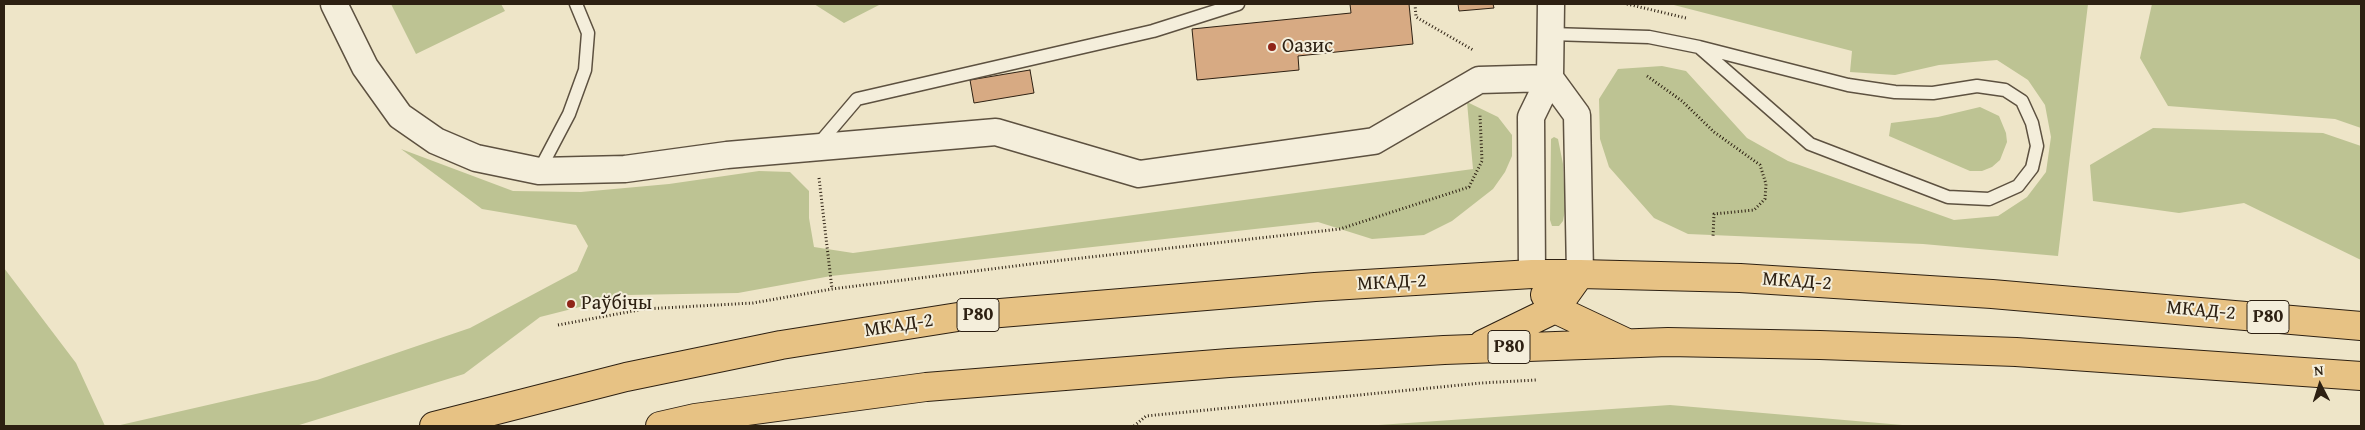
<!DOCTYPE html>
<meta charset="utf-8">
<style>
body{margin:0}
#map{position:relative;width:2365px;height:430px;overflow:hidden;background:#eee5c8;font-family:"Gentium Book Plus",serif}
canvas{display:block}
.frame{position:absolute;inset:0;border:5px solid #2d2012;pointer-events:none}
.north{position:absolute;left:2295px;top:360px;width:50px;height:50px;-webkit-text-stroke:4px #f4eedb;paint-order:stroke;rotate:355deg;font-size:14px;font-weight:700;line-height:20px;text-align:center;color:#2d2012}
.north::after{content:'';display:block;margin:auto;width:18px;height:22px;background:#2d2012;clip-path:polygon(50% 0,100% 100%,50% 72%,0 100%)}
</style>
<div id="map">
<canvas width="2365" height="430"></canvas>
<div class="frame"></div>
<div class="north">N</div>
</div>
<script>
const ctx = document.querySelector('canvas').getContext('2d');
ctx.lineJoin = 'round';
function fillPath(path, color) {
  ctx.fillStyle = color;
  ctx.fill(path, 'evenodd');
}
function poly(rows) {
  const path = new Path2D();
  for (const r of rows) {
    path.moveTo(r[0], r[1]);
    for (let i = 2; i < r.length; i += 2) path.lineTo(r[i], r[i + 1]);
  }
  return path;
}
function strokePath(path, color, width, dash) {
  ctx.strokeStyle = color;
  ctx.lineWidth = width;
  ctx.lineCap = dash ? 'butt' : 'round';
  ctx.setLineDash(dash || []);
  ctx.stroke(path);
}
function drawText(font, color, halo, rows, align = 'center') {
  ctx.font = font + ' "Gentium Book Plus",serif';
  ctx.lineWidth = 4;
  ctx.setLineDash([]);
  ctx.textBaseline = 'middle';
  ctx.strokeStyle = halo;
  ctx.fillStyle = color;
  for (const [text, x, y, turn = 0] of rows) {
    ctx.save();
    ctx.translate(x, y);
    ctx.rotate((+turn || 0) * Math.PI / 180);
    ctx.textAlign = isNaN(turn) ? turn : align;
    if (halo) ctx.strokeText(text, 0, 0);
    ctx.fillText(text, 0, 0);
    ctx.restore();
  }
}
fillPath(poly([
 [391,4,501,4,505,11,416,54],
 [814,4,881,4,844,23],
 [1670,4,2088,4,2058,256,1923,244,1688,234,1654,218,1609,167,1600,139,1599,99,1618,69,1662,66,1686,71,1747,138,1788,161,1954,220,1998,216,2027,197,2046,172,2051,137,2045,105,2028,80,1997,60,1939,65,1895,75,1850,72,1852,51],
 [2152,4,2361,4,2361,128,2335,119,2168,106,2140,58],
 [1467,102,1498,117,1512,135,1512,156,1505,172,1493,189,1452,221,1424,235,1372,239,1318,222,831,276,738,293,627,295,540,317,464,374,296,426,116,426,317,380,470,328,577,271,588,246,576,225,482,209,401,149,513,191,581,192,669,184,759,171,790,172,809,191,809,218,814,247,853,253,1473,169],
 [1980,107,1999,116,2006,133,2007,142,2000,160,1992,167,1982,171,1970,171,1889,136,1891,123,1938,117],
 [2153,128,2323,133,2361,146,2361,260,2244,203,2179,213,2093,201,2090,165],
 [1554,137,1558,139,1563,164,1565,210,1563,221,1559,226,1552,226,1550,220,1551,139],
 [4,268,76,363,105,426,4,426],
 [1670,405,1914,426,1364,426]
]), '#bdc393');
const building = poly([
 [1350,4,1409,4,1413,44,1298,56,1299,70,1197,80,1192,29,1351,13,1350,4],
 [1458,4,1493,4,1494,8,1459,11,1458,4],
 [1030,70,1034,93,974,103,970,80,1030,70]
]);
fillPath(building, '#d7aa83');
strokePath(building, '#2d2012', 1);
const lane = poly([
 [1551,34,1649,37,1699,47,1848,85,1895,92,1933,93,1977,86,2005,90,2022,101,2032,123,2037,146,2032,168,2018,186,1989,199,1948,197,1810,144,1699,47],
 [817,146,857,99,1153,31,1238,4],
 [539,171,569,114,585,70,588,33,576,4]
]);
const street = poly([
 [334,4,365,67,400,116,436,141,476,158,539,171,625,169,727,155,996,132,1139,174,1374,141,1479,80,1550,78],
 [1550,78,1577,115,1580,274],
 [1532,274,1531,117,1550,78,1551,4]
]);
const highway = poly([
 [1545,295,1555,309,1625,342],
 [1483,344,1555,309,1580,274],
 [434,426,626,377,781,345,964,316,1315,287,1532,274,1580,274,1740,278,1992,294,2361,326],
 [660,426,695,418,926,387,1229,363,1444,350,1668,342,1820,345,2016,352,2361,376]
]);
strokePath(lane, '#5d5140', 15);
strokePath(street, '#5d5140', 29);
strokePath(highway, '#2d2012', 30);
strokePath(poly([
 [1415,4,1416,17,1473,50],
 [1627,4,1686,18],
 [1647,76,1682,101,1714,132,1760,165,1766,184,1765,199,1754,210,1714,214,1713,237],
 [819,178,832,289],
 [558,325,644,309,753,303,832,289,1055,261,1340,229,1469,187,1482,161,1480,115],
 [1134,426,1146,416,1481,383,1536,380]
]), '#2d2012', 3, [1, 2.5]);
strokePath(lane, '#f4eedb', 12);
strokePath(street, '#f4eedb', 26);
strokePath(highway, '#e7c284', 28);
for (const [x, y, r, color] of [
 [1272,47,5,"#8f2418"],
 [571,304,5,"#8f2418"]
]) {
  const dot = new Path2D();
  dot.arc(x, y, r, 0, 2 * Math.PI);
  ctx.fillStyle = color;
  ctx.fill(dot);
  strokePath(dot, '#f4eedb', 2);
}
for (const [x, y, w] of [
 [978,315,42],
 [2268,317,42],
 [1509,347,42]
]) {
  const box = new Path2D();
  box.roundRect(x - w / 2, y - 16.5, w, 33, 4);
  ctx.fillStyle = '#f4eedb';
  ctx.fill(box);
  strokePath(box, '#2d2012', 1);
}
drawText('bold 19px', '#2d2012', null, [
 ["Р80",978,315],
 ["Р80",2268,317],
 ["Р80",1509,347]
]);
drawText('20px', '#2d2012', '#f4eedb', [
 ["Оазис",1282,47],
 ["Раўбічы",581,304]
], 'left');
drawText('20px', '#2d2012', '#f4eedb', [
 ["МКАД-2",1797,282,4],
 ["МКАД-2",1392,283,-3],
 ["МКАД-2",2201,311,5],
 ["МКАД-2",899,326,-9]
]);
</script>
